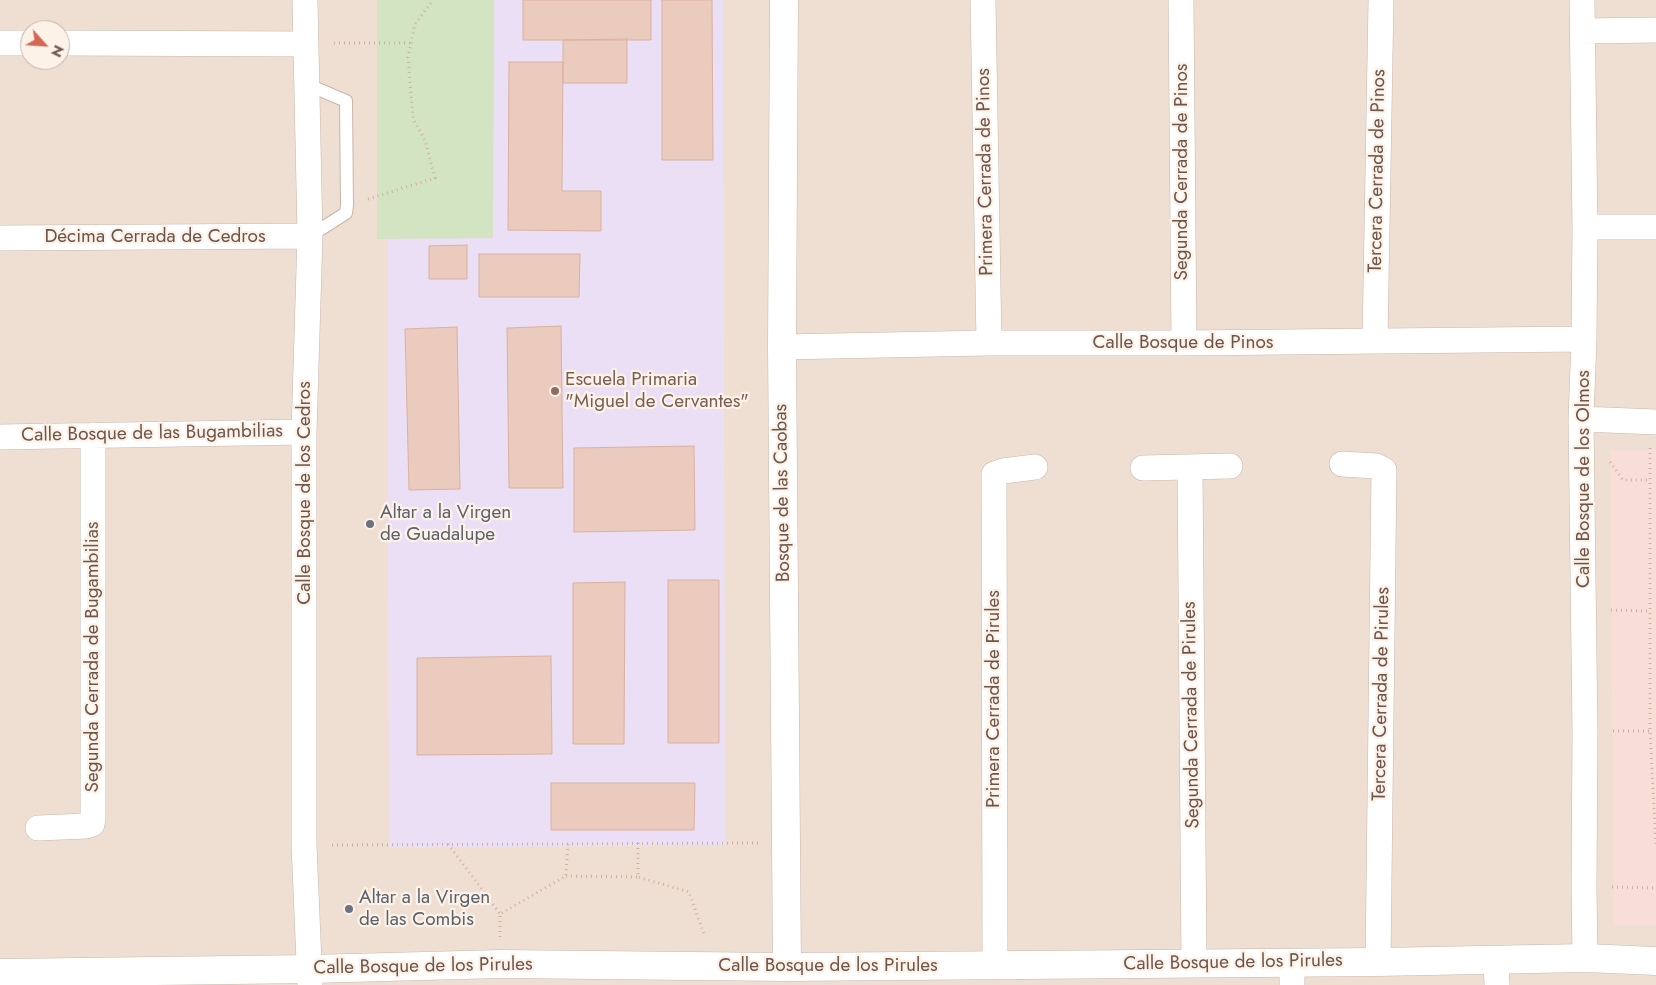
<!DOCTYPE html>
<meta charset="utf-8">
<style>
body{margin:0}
#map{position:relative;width:1656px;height:985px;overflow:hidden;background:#f9eee2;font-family:Jost,sans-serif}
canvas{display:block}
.north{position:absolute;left:20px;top:20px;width:50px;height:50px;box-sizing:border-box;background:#fcf2e7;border:1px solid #c3b3a9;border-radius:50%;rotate:116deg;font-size:14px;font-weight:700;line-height:20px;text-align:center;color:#6d554c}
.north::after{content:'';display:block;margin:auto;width:18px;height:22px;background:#d56755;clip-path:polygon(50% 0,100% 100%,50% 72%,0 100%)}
</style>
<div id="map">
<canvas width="1656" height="985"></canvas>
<div class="north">N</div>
</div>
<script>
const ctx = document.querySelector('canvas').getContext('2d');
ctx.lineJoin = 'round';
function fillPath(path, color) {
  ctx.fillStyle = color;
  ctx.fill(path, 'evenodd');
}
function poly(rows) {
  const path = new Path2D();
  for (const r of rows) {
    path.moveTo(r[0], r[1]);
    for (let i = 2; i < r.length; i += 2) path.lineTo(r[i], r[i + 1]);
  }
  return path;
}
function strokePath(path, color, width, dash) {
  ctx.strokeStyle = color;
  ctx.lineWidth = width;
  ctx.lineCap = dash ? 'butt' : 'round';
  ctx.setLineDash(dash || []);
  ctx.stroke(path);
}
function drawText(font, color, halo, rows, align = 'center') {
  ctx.font = font + ' Jost,sans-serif';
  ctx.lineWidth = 4.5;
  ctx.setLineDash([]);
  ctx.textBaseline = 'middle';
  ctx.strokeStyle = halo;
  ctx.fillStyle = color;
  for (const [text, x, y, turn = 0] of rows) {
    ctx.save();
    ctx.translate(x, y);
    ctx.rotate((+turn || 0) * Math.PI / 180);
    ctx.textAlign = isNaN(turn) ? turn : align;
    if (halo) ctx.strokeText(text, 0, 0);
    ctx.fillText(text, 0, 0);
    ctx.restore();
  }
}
fillPath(poly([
 [0,0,1656,0,1656,985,0,985],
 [30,30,60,30,60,60,30,60]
]), '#efdfd2');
fillPath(poly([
 [1656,450,1656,925,1614,926,1610,451]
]), '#f8ded7');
fillPath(poly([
 [494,0,723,0,725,845,389,848,388,548,388,238,493,238]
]), '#ebdff5');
fillPath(poly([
 [377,0,494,0,493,238,377,239]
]), '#d3e4c3');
const building = poly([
 [523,0,651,0,651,40,523,40,523,0],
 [662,0,712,0,713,160,662,160,662,0],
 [627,39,627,83,563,83,563,40,627,39],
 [509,62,563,62,562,191,601,191,601,231,508,230,509,62],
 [467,245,467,279,429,279,429,246,467,245],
 [479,254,580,254,579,297,479,297,479,254],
 [561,326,563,488,509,488,507,328,561,326],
 [457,327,460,489,409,490,405,329,457,327],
 [694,446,695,530,574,532,574,448,694,446],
 [668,580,719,580,719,743,668,743,668,580],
 [625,582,624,744,573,744,573,583,625,582],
 [551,656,552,754,417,755,417,658,551,656],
 [551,783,695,783,694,830,551,830,551,783]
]);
fillPath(building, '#ebcbbd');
strokePath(building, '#dbb1a0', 1);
const service = poly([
 [306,84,346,101,347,205,346,213,310,236]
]);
const minor = poly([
 [305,0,310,236,304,432,304,845,310,985],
 [983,0,989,343],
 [1181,0,1184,343],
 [1582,0,1585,227,1584,339,1581,419,1585,732,1584,887,1585,958],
 [1583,31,1656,30],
 [0,43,30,43],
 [60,43,306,44],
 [1585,227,1656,227],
 [0,238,310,236],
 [1375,341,1381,0],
 [782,347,989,343,1184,343,1584,339],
 [1581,419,1656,422],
 [0,437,304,432],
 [1342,464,1376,466,1384,470,1378,962],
 [1190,467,1194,964],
 [1143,468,1230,466],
 [38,828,87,826,92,824,93,819,93,435],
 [1496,960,1497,985],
 [1292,963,1292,985],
 [995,966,994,474,1003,471,1035,467]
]);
const tertiary = poly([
 [784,0,782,347,787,967],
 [0,973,310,969,501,964,787,967,1378,962,1585,958,1656,961]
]);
strokePath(service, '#c8b5ab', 14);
strokePath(minor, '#c8b5ab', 26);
strokePath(tertiary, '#c8b5ab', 29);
strokePath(poly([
 [334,43,411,43],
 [368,199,435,178,425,140,413,119,408,57,415,24,433,0],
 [1650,448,1650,731,1656,845],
 [1610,462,1623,480,1650,480],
 [1611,610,1650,611],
 [1613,731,1650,731],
 [638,843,638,877,689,892,705,937],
 [448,844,500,914],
 [332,845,758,843],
 [566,876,638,877],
 [1612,887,1656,888],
 [500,937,500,914,566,876,568,843]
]), '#cfafa1', 3, [1, 4]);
strokePath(service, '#fff', 12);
strokePath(minor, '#fff', 25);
strokePath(tertiary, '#fff', 28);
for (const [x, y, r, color] of [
 [555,391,5,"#8d6e63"],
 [370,524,5,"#6b7280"],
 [349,909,5,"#6b7280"]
]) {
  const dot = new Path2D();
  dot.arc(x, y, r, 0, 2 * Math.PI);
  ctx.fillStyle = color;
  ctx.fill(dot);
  strokePath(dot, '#fcf2e7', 2);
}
drawText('19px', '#6d554c', '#fcf2e7', [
 ["Tercera Cerrada de Pinos",1378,171,-89],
 ["Primera Cerrada de Pinos",986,172,-91],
 ["Segunda Cerrada de Pinos",1182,172,-90],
 ["Décima Cerrada de Cedros",155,237],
 ["Calle Bosque de Pinos",1183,343],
 ["Calle Bosque de las Bugambilias",152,434,-1],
 ["Calle Bosque de los Olmos",1584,479,-90],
 ["Calle Bosque de los Cedros",305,493,-90],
 ["Bosque de las Caobas",783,493,-91],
 ["Segunda Cerrada de Bugambilias",93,657,-90],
 ["Tercera Cerrada de Pirules",1382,694,-89],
 ["Primera Cerrada de Pirules",994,699,-90],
 ["Segunda Cerrada de Pirules",1192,715,-91],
 ["Calle Bosque de los Pirules",1233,963,-1],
 ["Calle Bosque de los Pirules",828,966],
 ["Calle Bosque de los Pirules",423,967,-1]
]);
drawText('19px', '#785e54', '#fcf2e7', [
 ["Escuela Primaria",565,380],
 ["\"Miguel de Cervantes\"",565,402]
], 'left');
drawText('19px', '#5b616d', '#fcf2e7', [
 ["Altar a la Virgen",380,513],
 ["de Guadalupe",380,535],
 ["Altar a la Virgen",359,898],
 ["de las Combis",359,920]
], 'left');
</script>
